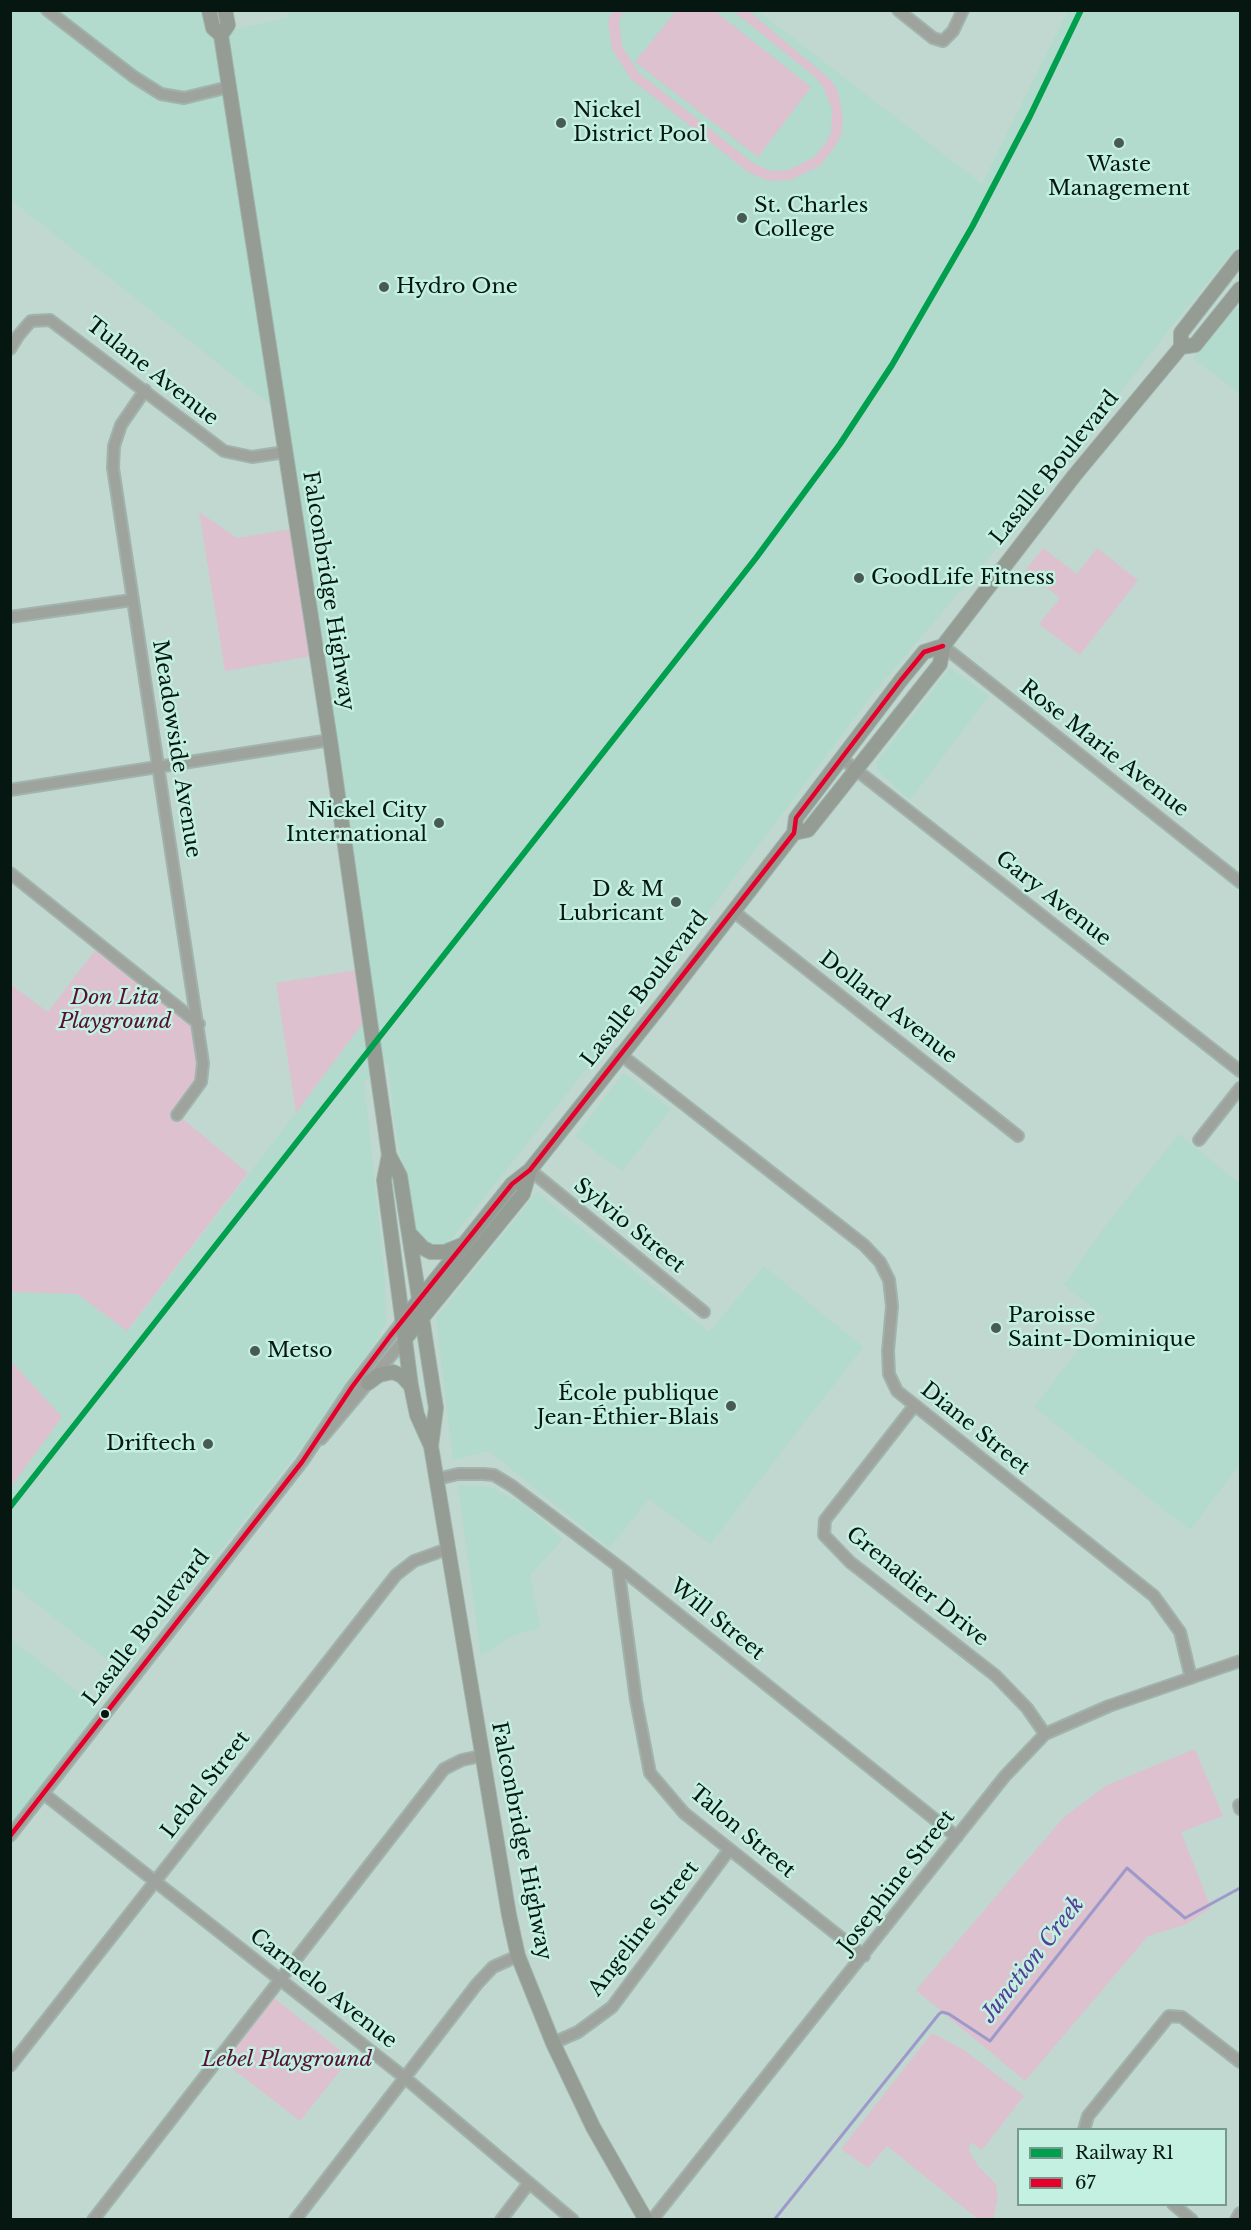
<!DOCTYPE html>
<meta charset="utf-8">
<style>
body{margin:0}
#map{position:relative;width:1251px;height:2230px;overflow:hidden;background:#c0d8d0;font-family:"Libre Baskerville",serif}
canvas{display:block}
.frame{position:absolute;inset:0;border:12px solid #061712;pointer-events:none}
.legend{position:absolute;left:1017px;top:2128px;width:210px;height:78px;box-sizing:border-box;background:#c3f0e0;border:2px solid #77998e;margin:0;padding:8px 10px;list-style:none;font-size:18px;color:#061712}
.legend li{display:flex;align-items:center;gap:12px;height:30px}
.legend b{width:30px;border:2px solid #77998e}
</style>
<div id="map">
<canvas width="1251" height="2230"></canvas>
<div class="frame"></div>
<ul class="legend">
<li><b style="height:8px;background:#009f4e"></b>Railway R1</li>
<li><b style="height:8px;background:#e4002b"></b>67</li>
</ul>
</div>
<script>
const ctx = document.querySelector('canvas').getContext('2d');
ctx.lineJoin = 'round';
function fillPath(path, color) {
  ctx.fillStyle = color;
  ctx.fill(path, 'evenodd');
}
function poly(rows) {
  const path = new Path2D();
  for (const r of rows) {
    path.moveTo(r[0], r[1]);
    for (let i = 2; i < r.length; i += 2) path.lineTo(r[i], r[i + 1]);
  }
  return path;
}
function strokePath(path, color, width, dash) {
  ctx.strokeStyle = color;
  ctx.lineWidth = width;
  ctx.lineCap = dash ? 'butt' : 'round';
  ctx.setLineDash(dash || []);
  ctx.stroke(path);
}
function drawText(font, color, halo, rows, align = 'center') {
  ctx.font = font + ' "Libre Baskerville",serif';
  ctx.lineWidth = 5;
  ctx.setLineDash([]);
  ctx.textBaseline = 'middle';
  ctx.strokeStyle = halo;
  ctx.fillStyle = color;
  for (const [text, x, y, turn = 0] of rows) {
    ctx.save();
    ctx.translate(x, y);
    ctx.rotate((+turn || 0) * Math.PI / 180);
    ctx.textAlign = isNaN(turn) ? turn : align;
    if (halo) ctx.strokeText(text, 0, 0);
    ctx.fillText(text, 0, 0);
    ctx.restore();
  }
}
fillPath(poly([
 [287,10,758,11,982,184,1068,11,1240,11,1240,243,1168,331,1032,507,874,692,661,975,448,1243,436,1247,427,1246,417,1234,394,1123,388,1061,364,1082,385,1280,386,1324,369,1352,306,1442,124,1672,11,1584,11,1487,62,1417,11,1361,11,1292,77,1294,128,1331,296,1113,368,1016,281,413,11,200,11,11,208,11,225,32,288,17],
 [1236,307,1240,310,1240,394,1193,358],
 [950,668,989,696,910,800,879,772,876,763],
 [624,1073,671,1109,622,1171,575,1136],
 [1179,1134,1240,1184,1240,1464,1190,1530,1034,1407,1104,1317,1064,1285,1106,1225],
 [537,1192,709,1332,764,1266,863,1347,710,1544,649,1499,609,1548,489,1451,453,1460,436,1318],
 [458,1485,490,1487,523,1504,563,1539,530,1575,540,1628,514,1635,481,1655],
 [11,1639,106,1714,11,1835]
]), '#b2dacd');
fillPath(poly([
 [612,11,623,11,619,22,622,46,638,72,753,163,771,171,788,170,813,158,825,144,831,133,832,109,823,87,815,77,733,11,749,11,832,81,838,92,843,119,841,136,833,149,820,166,790,180,769,181,748,172,631,79,612,49,608,21],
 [676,11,715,11,811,87,758,157,635,62],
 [199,512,237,538,298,528,318,655,225,671],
 [1043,548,1077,574,1097,548,1138,580,1080,655,1039,624,1060,598,1025,571],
 [100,944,200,1024,204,1073,178,1115,248,1173,127,1331,77,1294,11,1292,10,984,48,1012],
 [362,969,368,1016,296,1113,276,983],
 [11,1361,62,1417,11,1487],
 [1195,1749,1223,1816,1181,1832,1211,1908,1187,1924,1148,1936,1025,2081,916,1990,1064,1817,1107,1785],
 [274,1998,350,2058,300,2121,224,2062],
 [932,2033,964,2050,1024,2096,982,2150,971,2142,969,2151,978,2166,996,2184,998,2198,993,2219,978,2219,887,2146,868,2168,841,2149]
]), '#ddc1ce');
strokePath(poly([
 [774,2220,939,2014,942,2012,949,2014,990,2041,1127,1868,1185,1918,1240,1888]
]), '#9d9acb', 3);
const minor = poly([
 [47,10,134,77,161,94,184,98,229,87],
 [898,10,933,38,943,41,953,31,963,10],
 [10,349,18,336,31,321,50,320,224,451,252,457,285,452],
 [145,390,121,425,114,446,113,468,203,1063,201,1082,177,1115],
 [10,617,132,600],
 [943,646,1240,882],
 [841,758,1240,1071],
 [10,790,330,740],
 [10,873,199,1024],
 [733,911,1018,1136],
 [620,1054,864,1245,880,1262,889,1280,892,1306,888,1351,889,1374,897,1391,1154,1596,1180,1632,1191,1678],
 [1199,1140,1240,1088],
 [530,1170,704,1312],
 [914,1406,825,1520,824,1535,850,1562,996,1676,1027,1708,1045,1734],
 [321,1439,405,1339],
 [437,1479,458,1474,483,1474,494,1475,512,1486,618,1566,957,1837],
 [618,1566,636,1700,650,1773,684,1813,864,1956],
 [44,1794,404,2077,573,2220],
 [1239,1805,1240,1809],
 [10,1836,302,1462,352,1387,404,1319],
 [553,2043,578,2032,612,2007,729,1850],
 [10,2066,396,1575,414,1561,447,1549],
 [1084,2130,1088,2116,1169,2016,1182,2017,1240,2062],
 [1173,2204,1192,2220],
 [93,2220,444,1769,462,1760,481,1756],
 [295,2220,477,1984,493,1967,518,1956],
 [501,2220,529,2183],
 [652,2220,1005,1776,1045,1734,1109,1706,1240,1661],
 [1236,2220,1240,2213]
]);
const major = poly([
 [209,10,213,28,221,35,330,740,389,1155,384,1180,411,1386,417,1415,431,1446,509,1915,518,1956,553,2043,593,2127,646,2220],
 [221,35,228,25,225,10],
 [1181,347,1195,345,1240,289],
 [794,833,808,830,940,664,943,646,1074,476,1181,347,1181,333,1240,257],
 [389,1155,400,1176,436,1408,431,1446],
 [409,1233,423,1248,431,1252,445,1252,462,1245],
 [404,1319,512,1184,530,1170,665,1000,794,833,796,818,901,680,924,652,943,646],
 [405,1339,523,1194,530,1170],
 [368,1383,379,1375,393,1372,402,1376,411,1386]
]);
strokePath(minor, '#a0b4ad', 14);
strokePath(major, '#a0b4ad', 16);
strokePath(minor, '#9fa39d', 10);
strokePath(major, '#959c94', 14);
strokePath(poly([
 [10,1836,302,1462,352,1387,390,1336,512,1184,530,1170,787,842,794,833,796,818,901,680,924,652,943,646]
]), '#e4002b', 4.5);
strokePath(poly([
 [10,1507,756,558,840,444,892,365,972,227,1030,116,1081,10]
]), '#009f4e', 6);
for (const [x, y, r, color] of [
 [561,123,6,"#475b54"],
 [1119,143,6,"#475b54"],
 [742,218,6,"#475b54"],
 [384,287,6,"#475b54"],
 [859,578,6,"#475b54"],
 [439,823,6,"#475b54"],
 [676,902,6,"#475b54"],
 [996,1328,6,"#475b54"],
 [255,1351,6,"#475b54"],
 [731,1406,6,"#475b54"],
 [208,1444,6,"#475b54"],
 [105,1714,5,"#061712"]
]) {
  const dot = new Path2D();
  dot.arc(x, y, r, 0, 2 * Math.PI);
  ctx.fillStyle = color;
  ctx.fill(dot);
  strokePath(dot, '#c3f0e0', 2);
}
drawText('21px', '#061712', '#c3f0e0', [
 ["Nickel",573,111],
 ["District Pool",573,135],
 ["Waste",1119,165,"center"],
 ["Management",1119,189,"center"],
 ["St. Charles",754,206],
 ["College",754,230],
 ["Hydro One",396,287],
 ["GoodLife Fitness",871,578],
 ["Nickel City",427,811,"right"],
 ["International",427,835,"right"],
 ["D & M",664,890,"right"],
 ["Lubricant",664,914,"right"],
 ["Paroisse",1008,1316],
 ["Saint-Dominique",1008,1340],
 ["Metso",267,1351],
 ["École publique",719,1394,"right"],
 ["Jean-Éthier-Blais",719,1418,"right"],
 ["Driftech",196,1444,"right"]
], 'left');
drawText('21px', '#061712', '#c3f0e0', [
 ["Tulane Avenue",152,372,38],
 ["Lasalle Boulevard",1055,468,-51],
 ["Falconbridge Highway",328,591,81],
 ["Meadowside Avenue",176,749,81],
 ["Rose Marie Avenue",1104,749,38],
 ["Gary Avenue",1053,899,38],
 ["Lasalle Boulevard",645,989,-52],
 ["Dollard Avenue",888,1008,38],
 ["Sylvio Street",629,1226,39],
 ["Diane Street",975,1429,39],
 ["Grenadier Drive",917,1587,39],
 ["Will Street",717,1620,39],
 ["Lasalle Boulevard",147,1628,-52],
 ["Lebel Street",206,1785,-52],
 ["Talon Street",742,1832,40],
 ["Falconbridge Highway",521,1841,79],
 ["Josephine Street",897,1882,-52],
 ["Angeline Street",644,1929,-52],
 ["Carmelo Avenue",323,1989,38]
]);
drawText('italic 21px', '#580f37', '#c3f0e0', [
 ["Don Lita",115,998],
 ["Playground",115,1022],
 ["Lebel Playground",287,2060]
]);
drawText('italic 22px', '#553d96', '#c3f0e0', [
 ["Junction Creek",1033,1960,-52]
]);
</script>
